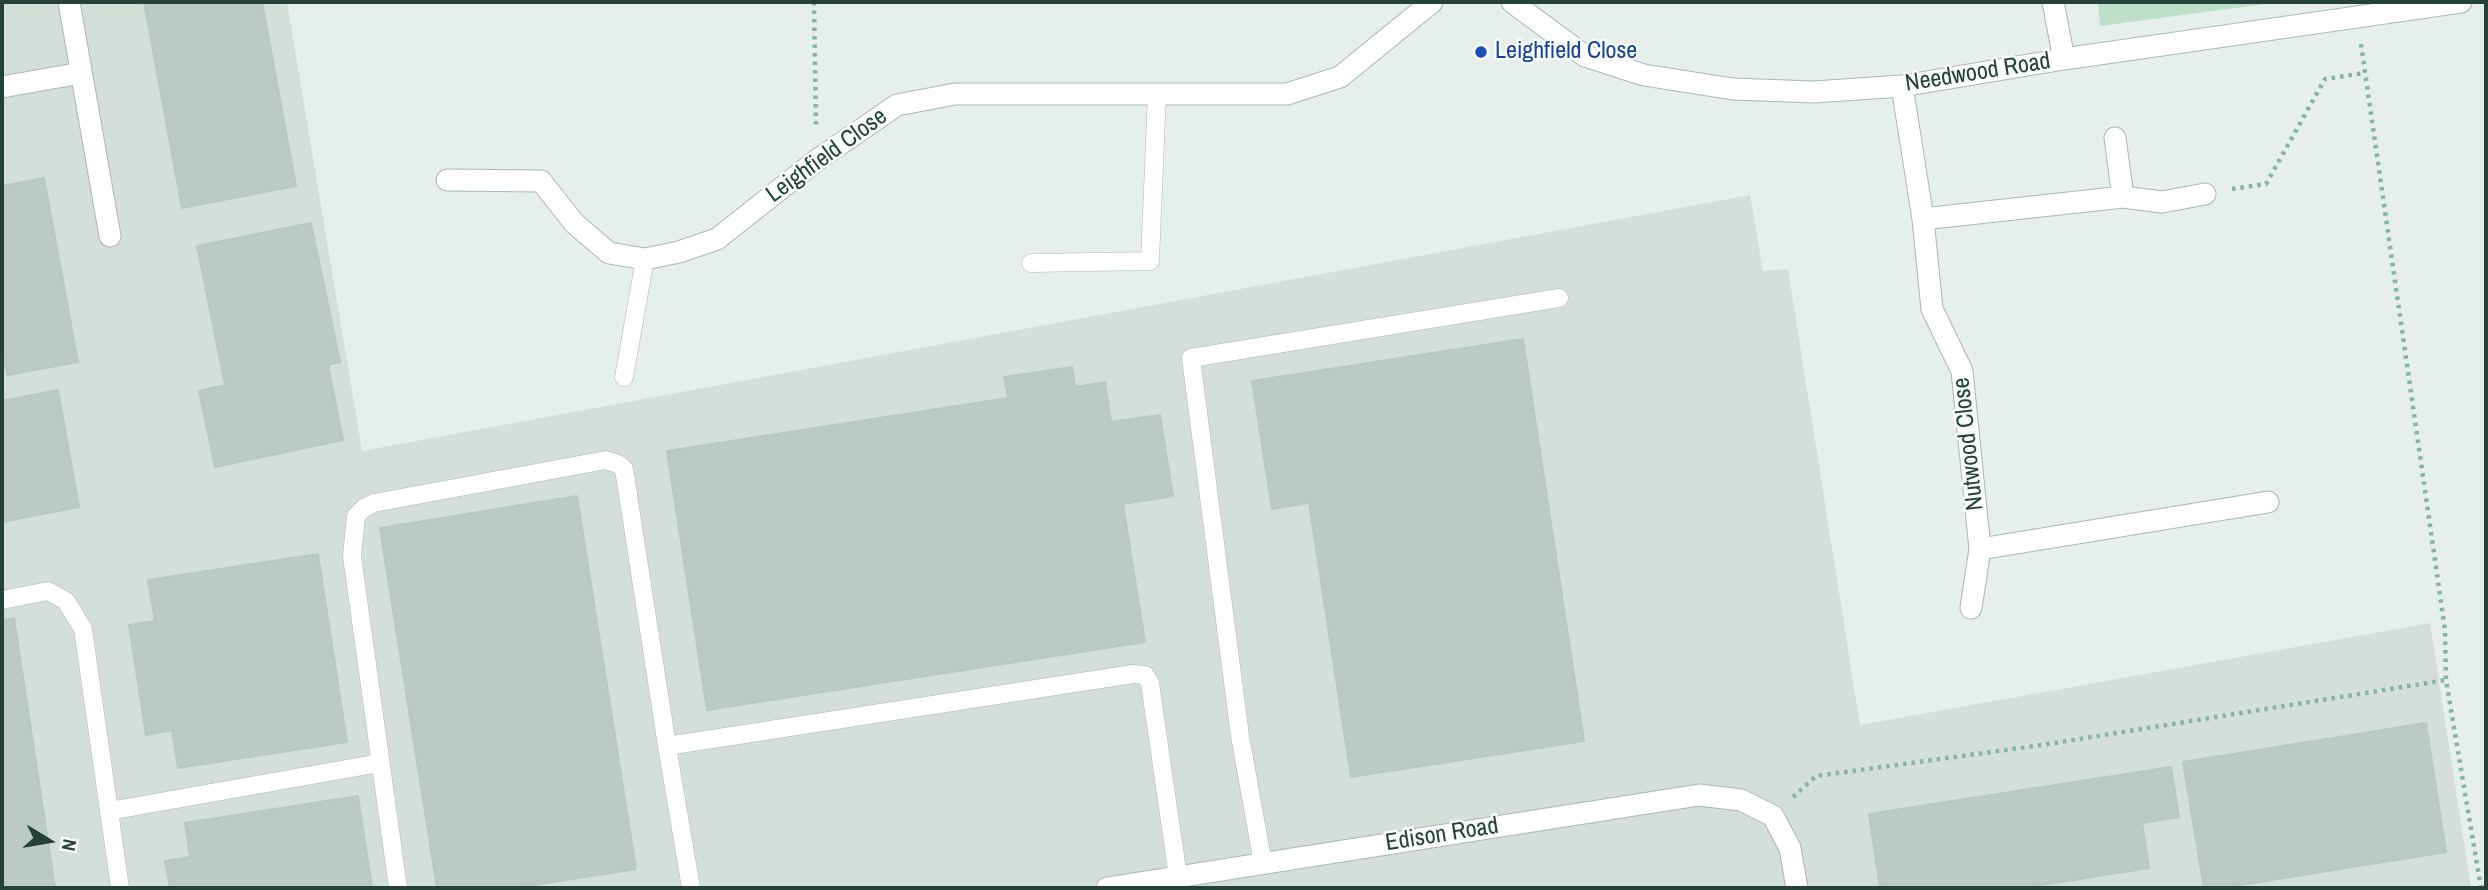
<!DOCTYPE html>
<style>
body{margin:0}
#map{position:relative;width:2488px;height:890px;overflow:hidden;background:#e6efeb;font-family:"Archivo Narrow",sans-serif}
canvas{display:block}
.frame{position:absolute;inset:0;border:4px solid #24423a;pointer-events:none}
.north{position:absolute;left:14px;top:806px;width:70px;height:70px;-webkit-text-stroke:5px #f7fbf9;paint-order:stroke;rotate:101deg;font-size:19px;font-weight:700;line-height:28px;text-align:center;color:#24423a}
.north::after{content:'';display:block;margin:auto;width:24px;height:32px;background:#24423a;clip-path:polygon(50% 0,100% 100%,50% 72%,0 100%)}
</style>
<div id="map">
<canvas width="2488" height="890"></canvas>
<div class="frame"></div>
<div class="north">N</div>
</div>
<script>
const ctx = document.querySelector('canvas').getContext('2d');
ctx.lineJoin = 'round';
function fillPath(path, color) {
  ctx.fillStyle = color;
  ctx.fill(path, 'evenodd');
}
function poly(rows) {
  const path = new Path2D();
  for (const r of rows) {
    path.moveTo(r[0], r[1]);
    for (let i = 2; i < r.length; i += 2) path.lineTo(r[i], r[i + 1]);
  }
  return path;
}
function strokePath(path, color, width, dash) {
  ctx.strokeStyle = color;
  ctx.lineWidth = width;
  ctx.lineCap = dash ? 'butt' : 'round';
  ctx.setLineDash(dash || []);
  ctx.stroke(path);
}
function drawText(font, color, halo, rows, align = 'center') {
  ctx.font = font + ' "Archivo Narrow",sans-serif';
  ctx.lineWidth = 5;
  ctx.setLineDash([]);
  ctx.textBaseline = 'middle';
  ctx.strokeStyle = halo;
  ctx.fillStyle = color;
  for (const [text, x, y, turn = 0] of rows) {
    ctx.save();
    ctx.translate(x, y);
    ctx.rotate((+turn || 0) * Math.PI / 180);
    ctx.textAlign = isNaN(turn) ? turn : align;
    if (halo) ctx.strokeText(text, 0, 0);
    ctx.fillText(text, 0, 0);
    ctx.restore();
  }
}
fillPath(poly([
 [2,2,287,2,362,451,1750,195,1763,271,1788,269,1860,725,2430,623,2471,888,2,888]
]), '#d4dfda');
fillPath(poly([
 [2098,2,2280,2,2100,26]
]), '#bfe0c8');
const building = poly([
 [144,2,262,2,296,186,182,208,144,2],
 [44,178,78,362,7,375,2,348,2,186,44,178],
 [311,223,340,362,328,365,343,440,215,467,199,391,225,385,197,246,311,223],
 [1523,339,1584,741,1351,777,1309,503,1272,509,1252,381,1523,339],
 [1072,367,1075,387,1105,382,1111,422,1160,415,1173,496,1123,504,1145,642,707,710,667,451,1008,398,1004,377,1072,367],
 [58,390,79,507,2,522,2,401,58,390],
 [577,496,636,869,515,888,437,888,380,528,577,496],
 [318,554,347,742,178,768,172,730,146,735,129,625,155,621,148,580,318,554],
 [14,618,55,888,2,888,2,620,14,618],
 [2426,723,2446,852,2222,888,2204,888,2183,762,2426,723],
 [2171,767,2179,817,2142,823,2149,868,2023,888,1880,888,1869,814,2171,767],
 [358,796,372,888,170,888,165,861,190,857,185,823,358,796]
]);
fillPath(building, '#bbcac4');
strokePath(building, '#b8c9c2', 2);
const lane = poly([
 [1031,263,1150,261,1157,94],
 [624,377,645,259],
 [2,600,48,591,66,601,83,629,120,888],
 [109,811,380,763],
 [1263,864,1240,736,1191,358,1559,298],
 [398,888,352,556,356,516,364,508,374,503,606,460,618,464,624,469,667,746],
 [691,888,667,746,1133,674,1145,675,1150,683,1178,877]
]);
const street = poly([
 [69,2,110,236],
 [1512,2,1585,56,1644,75,1733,89,1814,92,1902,86,2064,59,2461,2],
 [2053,2,2064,59],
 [1902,86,1923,219,2123,197,2115,138],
 [2,87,81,73],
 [447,180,541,181,574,223,609,253,645,259,679,252,717,239,817,160,897,105,955,94,1287,94,1340,77,1432,2],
 [2123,197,2162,202,2205,194],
 [1923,219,1932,309,1962,371,1980,549,2268,502],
 [1971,608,1980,549],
 [1107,888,1699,795,1741,800,1773,816,1790,848,1797,888]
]);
strokePath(lane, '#a8b8b2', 19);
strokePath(street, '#a8b8b2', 23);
strokePath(poly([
 [814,2,816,128],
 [2361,44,2445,630,2446,680,2481,888],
 [2232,189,2266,184,2325,79,2364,73],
 [1793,797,1816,776,2042,745,2446,680]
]), '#86b3a5', 4.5, [3.5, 5]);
strokePath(lane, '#fff', 18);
strokePath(street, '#fff', 21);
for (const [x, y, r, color] of [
 [1481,52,7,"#1a4fb4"]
]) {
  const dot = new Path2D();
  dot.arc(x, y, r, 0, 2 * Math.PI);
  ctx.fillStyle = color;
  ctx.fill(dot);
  strokePath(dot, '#f7fbf9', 2.5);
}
drawText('24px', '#164399', '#f7fbf9', [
 ["Leighfield Close",1495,52]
], 'left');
drawText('24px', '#24423a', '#f7fbf9', [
 ["Needwood Road",1978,73,-9],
 ["Leighfield Close",827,156,-36],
 ["Nutwood Close",1969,444,-96],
 ["Edison Road",1442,835,-9]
]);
</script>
